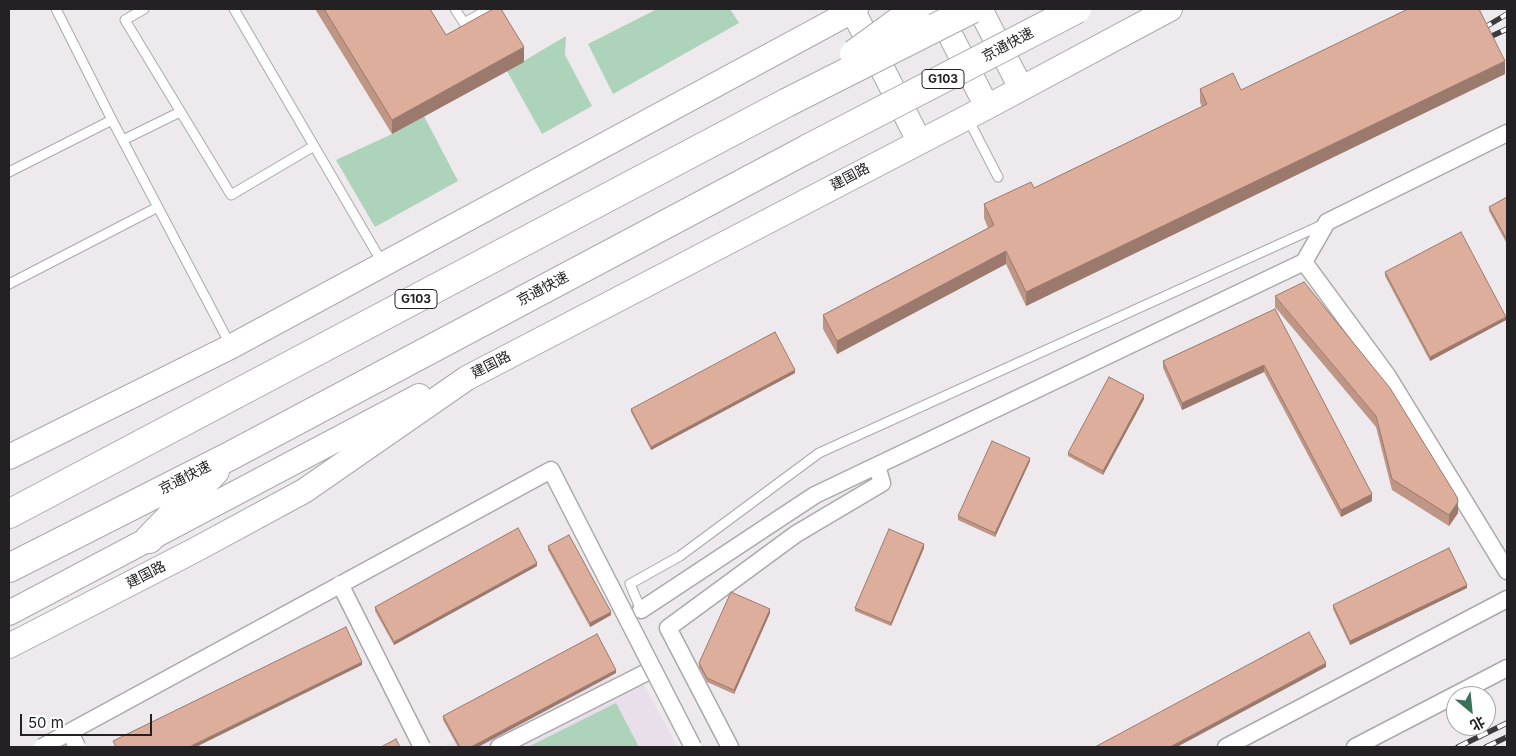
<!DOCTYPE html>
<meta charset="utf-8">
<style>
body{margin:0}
#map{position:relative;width:1516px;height:756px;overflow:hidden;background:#ede9ed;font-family:Inter,"Noto Sans SC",sans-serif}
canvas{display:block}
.frame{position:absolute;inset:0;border:10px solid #232123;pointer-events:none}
.north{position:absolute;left:1446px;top:686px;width:50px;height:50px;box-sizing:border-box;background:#fff;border:1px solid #a7a6a7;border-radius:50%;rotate:152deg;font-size:14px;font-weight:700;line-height:20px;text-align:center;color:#232123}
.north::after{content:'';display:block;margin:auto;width:18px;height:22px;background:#38725b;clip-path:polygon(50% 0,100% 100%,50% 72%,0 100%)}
.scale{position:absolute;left:20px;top:714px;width:132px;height:22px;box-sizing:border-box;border:2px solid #232123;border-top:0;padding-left:6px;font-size:15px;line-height:18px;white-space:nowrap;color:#232123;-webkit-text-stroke:4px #fff;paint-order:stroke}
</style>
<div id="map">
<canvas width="1516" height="756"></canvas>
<div class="frame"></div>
<div class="north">北</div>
<div class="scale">50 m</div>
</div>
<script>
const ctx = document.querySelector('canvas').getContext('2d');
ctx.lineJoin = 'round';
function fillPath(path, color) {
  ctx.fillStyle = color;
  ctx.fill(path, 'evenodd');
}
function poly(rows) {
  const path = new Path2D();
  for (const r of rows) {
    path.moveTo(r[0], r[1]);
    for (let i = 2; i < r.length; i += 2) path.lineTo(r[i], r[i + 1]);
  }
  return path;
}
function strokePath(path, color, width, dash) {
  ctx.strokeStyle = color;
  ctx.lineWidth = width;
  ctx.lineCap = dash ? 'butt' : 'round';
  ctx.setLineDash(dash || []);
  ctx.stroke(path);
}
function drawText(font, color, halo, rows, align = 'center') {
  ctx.font = font + ' Inter,"Noto Sans SC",sans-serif';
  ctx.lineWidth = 5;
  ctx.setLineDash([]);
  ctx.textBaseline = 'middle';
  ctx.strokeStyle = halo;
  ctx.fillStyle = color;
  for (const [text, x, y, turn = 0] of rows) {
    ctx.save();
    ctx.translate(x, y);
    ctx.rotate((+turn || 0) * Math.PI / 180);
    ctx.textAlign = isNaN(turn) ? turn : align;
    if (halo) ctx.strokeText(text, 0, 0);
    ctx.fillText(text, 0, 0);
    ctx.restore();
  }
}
fillPath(poly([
 [606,663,622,695,643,684,678,747,443,747]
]), '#e8dfea');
fillPath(poly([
 [657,9,730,9,739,23,613,94,588,44],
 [566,36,565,55,592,106,542,134,507,71],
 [424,116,458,181,375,227,336,160,392,134],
 [616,703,639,747,528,747]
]), '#aed3bb');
const lane = poly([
 [56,9,112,120],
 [144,9,125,20,231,195,314,146],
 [234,9,383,264],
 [455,9,464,23,489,9],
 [967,117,998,177],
 [123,140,180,112],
 [9,172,112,120,231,346],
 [9,284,158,207],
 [641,610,630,584,680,556,819,453,1324,224]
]);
const street = poly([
 [1304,262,1387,375,1507,571],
 [641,610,815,495,1304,262,1327,222,1507,133],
 [499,747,653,669],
 [730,747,668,628,796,534,882,483,877,466],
 [1226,747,1507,599],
 [1355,747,1507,668]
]);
const secondary = poly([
 [937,9,987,107],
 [980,9,1021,88],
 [853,11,919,141],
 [9,457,232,346,856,9],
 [9,613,419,396],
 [9,646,195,550,304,491,467,378,987,107,1170,9]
]);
const highway = poly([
 [9,514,786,103],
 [149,539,215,471],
 [9,568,230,456,809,148]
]);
strokePath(lane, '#aba8ac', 11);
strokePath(street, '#aba8ac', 19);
strokePath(secondary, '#aba8ac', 26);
strokePath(highway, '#aba8ac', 30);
strokePath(lane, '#fff', 9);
strokePath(street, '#fff', 16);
strokePath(secondary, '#fff', 24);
strokePath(highway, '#fff', 28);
const rail = poly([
 [1482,29,1507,14],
 [1481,41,1507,29],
 [1458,747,1507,723],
 [1486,747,1507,737]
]);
strokePath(rail, '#3c3a3c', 5.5);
strokePath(rail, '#fff', 4, [11]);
const streetBridge = poly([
 [340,584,422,747],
 [70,732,77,747],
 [42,747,551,470,693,747]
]);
const highwayBridge = poly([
 [854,54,916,9],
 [786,103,972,9],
 [809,148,1077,9]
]);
strokePath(streetBridge, '#aba8ac', 19, []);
strokePath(highwayBridge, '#aba8ac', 30, []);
strokePath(streetBridge, '#fff', 16);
strokePath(highwayBridge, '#fff', 28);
fillPath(poly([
 [315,9,430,9,446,35,524,62,392,134],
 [1505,74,1026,306,1006,264,837,354,823,329,823,315,988,228,984,218,984,204,1034,188,1202,107,1200,102,1200,89,1241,90],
 [1507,197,1507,244,1489,211,1489,207],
 [1385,272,1506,320,1430,361,1385,276],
 [1275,296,1458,513,1449,526,1392,490,1376,427,1275,307],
 [1275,309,1372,501,1341,517,1264,372,1182,410,1163,368,1163,361],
 [795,373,651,450,631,412,631,409],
 [1144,399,1103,475,1068,456,1068,453],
 [1030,461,995,537,958,520,958,516],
 [548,546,611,615,590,627,548,550],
 [924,548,891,626,855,611,855,608],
 [537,566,394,645,375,611,375,607],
 [1467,588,1350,645,1333,609,1333,605],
 [770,613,734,694,707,682,699,667,699,663],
 [616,673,478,747,458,747,443,720,443,716]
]), '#bf9686');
fillPath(poly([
 [524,47,524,62,392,134,392,120],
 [1505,61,1505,74,1026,306,1026,292],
 [1006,251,1006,264,837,354,837,341],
 [1506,317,1506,320,1430,361,1430,357],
 [1264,365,1264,372,1182,410,1182,403],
 [795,370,795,373,651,450,651,447],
 [1144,395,1144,399,1103,475,1103,471],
 [1030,458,1030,461,995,537,995,533],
 [1372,494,1372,501,1341,517,1341,510],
 [1458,502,1458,513,1449,526,1449,515],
 [924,544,924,548,891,626,891,623],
 [537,563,537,566,394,645,394,642],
 [1467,585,1467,588,1350,645,1350,641],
 [770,609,770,613,734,694,734,690],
 [611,612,611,615,590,627,590,623],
 [362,662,362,665,196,747,189,747],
 [1326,663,1326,667,1177,747,1170,747],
 [616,670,616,673,478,747,471,747]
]), '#9b7a6d');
const building = poly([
 [324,9,430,9,446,35,493,9,501,9,524,47,392,120,324,9],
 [1408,9,1479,9,1505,61,1026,292,1006,251,837,341,823,315,994,225,984,204,1031,182,1034,188,1207,104,1200,89,1233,73,1241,90,1408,9],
 [1507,197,1507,240,1489,207,1507,197],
 [1461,232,1506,317,1430,357,1385,272,1461,232],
 [1304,282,1390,388,1457,497,1458,502,1449,515,1392,479,1376,416,1275,296,1304,282],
 [1275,309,1372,494,1341,510,1264,365,1182,403,1163,361,1275,309],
 [775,332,795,370,651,447,631,409,775,332],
 [1109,377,1144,395,1103,471,1068,453,1109,377],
 [992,441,1030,458,995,533,958,516,992,441],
 [518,528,537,563,394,642,375,607,518,528],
 [889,529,924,544,891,623,855,608,889,529],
 [569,535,611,612,590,623,548,546,569,535],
 [1449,548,1467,585,1350,641,1333,605,1449,548],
 [731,592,770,609,734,690,707,678,699,663,731,592],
 [346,627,362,662,189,747,116,747,113,741,346,627],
 [1309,632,1326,663,1170,747,1095,747,1309,632],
 [597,634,616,670,471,747,460,747,443,716,597,634],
 [396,739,400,747,381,747,396,739]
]);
fillPath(building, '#deae9c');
strokePath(building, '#9b7a6d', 1);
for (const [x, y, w] of [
 [943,79,42],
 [416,299,42]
]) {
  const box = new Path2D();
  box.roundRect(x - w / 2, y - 9.5, w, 19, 4);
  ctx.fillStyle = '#fff';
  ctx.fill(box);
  strokePath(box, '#232123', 1);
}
drawText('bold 12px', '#232123', null, [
 ["G103",943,79],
 ["G103",416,299]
]);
drawText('14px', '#232123', '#fff', [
 ["京通快速",1008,45,-28],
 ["建国路",850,177,-28],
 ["京通快速",543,289,-28],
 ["建国路",491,365,-27],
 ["京通快速",185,478,-27],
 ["建国路",146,575,-27]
]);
</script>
